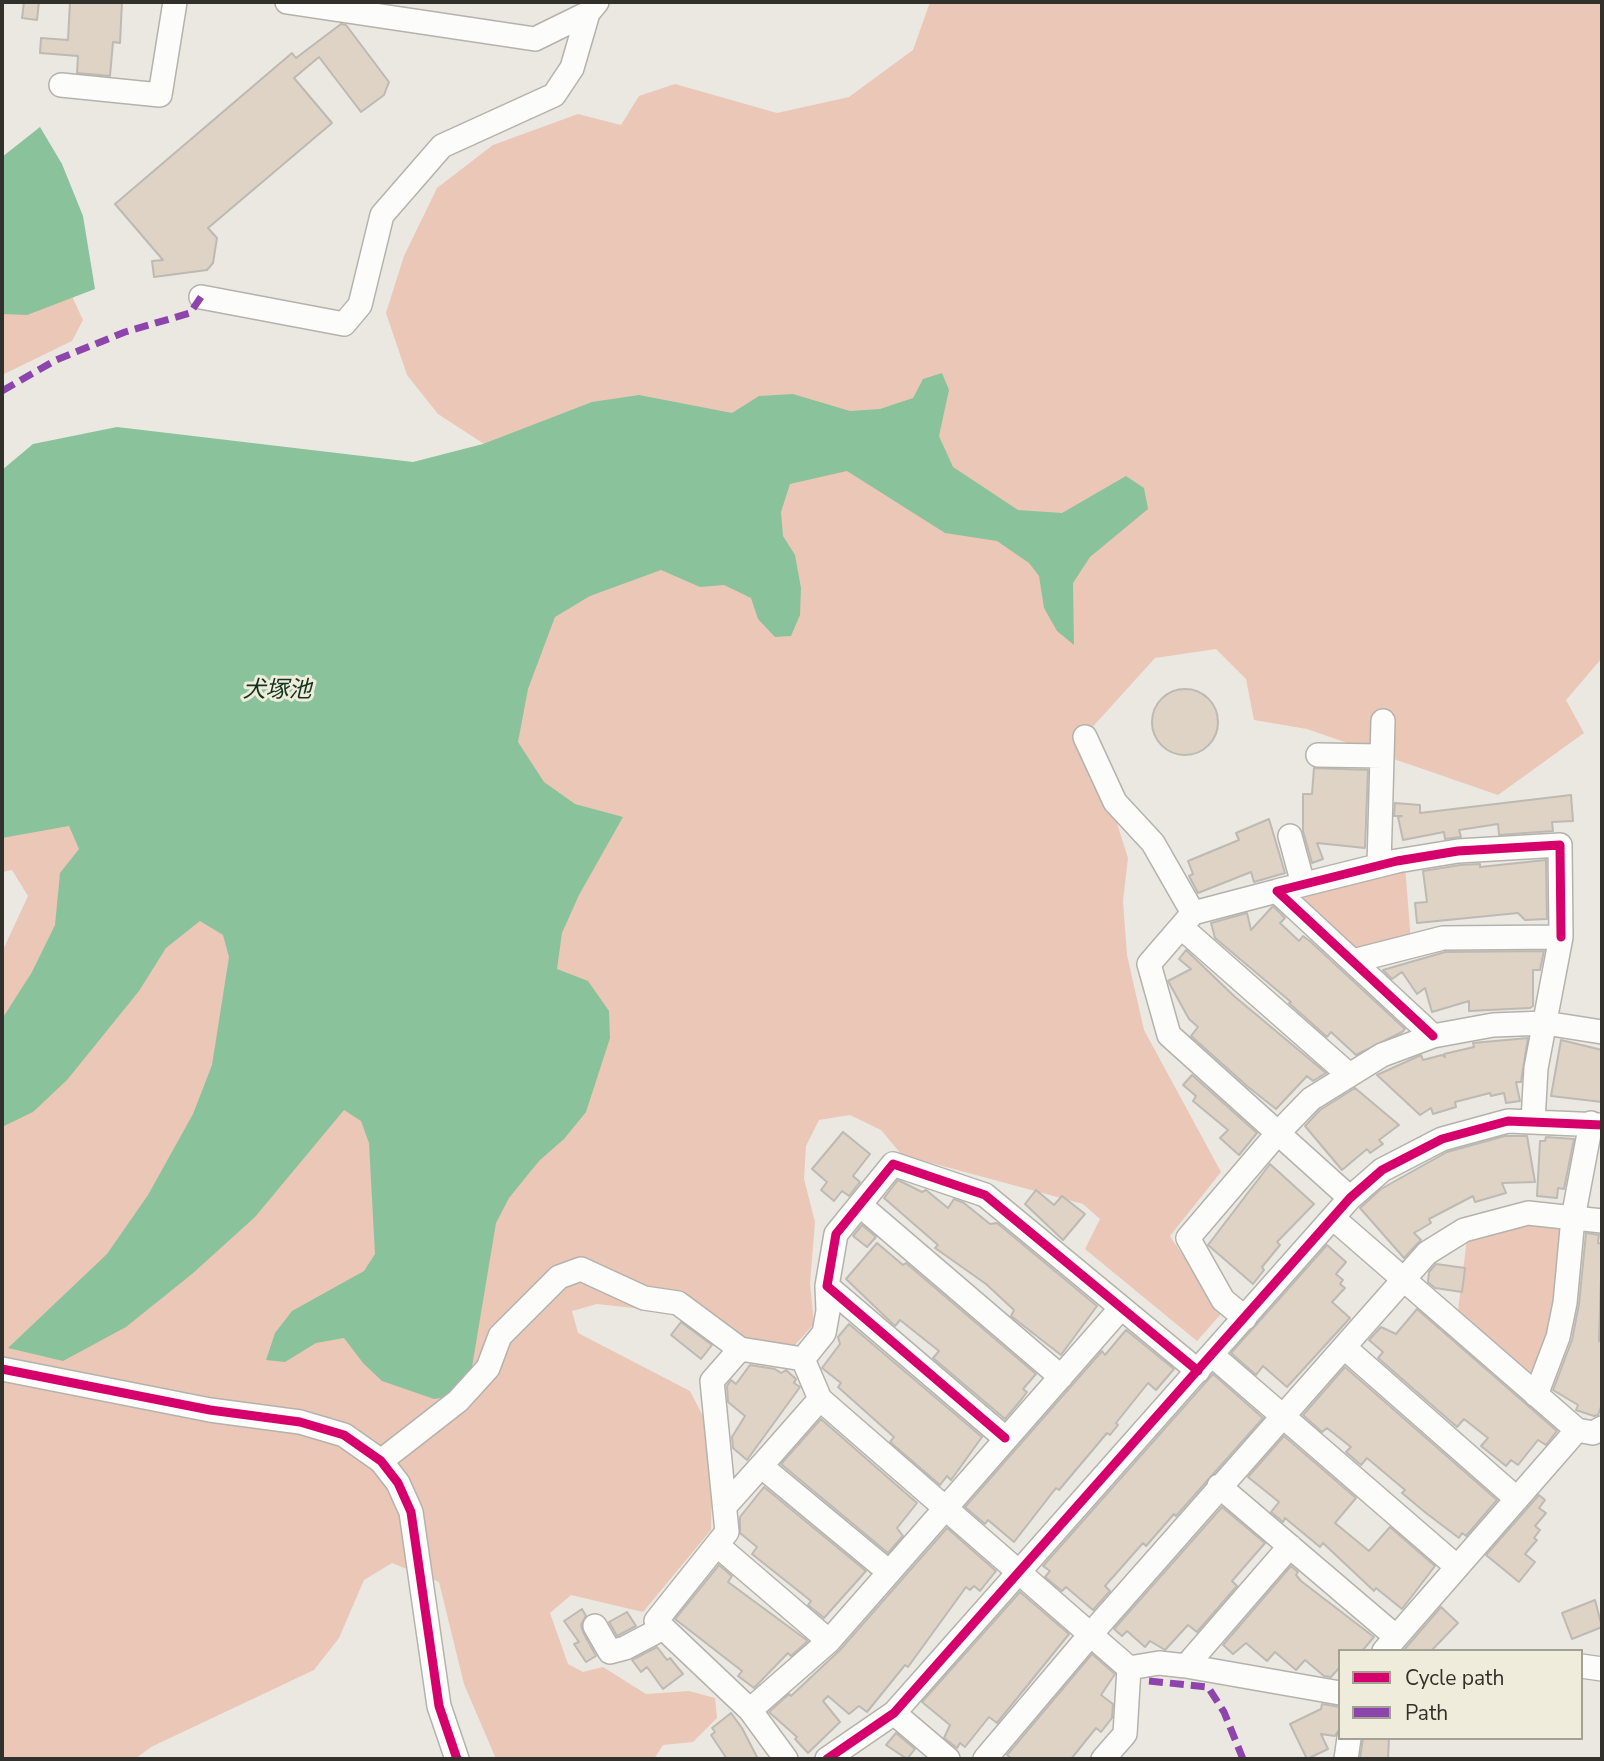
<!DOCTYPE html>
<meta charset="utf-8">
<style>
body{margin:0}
#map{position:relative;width:1604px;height:1761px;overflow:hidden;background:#eae8e0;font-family:"Nunito Sans",sans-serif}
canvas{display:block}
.frame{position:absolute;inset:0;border:4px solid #32302a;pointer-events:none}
.legend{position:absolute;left:1338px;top:1649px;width:245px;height:91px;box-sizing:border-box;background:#efecdb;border:2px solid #a3a194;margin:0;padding:9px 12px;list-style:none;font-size:21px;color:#32302a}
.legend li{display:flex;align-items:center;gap:14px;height:35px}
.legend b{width:35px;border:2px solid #a3a194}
</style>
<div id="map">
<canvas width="1604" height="1761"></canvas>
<div class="frame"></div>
<ul class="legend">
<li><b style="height:9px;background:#d6006c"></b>Cycle path</li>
<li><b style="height:9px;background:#8e44ad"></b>Path</li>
</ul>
</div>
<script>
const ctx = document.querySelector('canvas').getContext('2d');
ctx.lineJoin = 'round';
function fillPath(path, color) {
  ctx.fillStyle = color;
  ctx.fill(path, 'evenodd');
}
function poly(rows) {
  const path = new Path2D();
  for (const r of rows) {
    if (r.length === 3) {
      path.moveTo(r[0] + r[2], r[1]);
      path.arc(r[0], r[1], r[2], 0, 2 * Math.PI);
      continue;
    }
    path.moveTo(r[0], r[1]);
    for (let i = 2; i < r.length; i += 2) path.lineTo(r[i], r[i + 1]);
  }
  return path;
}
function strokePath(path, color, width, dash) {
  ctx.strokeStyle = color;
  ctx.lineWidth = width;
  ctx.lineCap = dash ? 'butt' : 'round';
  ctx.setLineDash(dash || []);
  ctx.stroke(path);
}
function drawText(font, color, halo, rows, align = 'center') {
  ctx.font = font + ' "Nunito Sans","Noto Sans JP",sans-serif';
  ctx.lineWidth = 6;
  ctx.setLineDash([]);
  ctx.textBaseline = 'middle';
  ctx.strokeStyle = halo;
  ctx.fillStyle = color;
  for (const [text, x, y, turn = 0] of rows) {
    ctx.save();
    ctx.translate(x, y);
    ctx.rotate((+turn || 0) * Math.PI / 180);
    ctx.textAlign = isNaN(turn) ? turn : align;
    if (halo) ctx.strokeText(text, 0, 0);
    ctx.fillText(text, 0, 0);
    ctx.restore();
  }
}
fillPath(poly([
 [930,2,1602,2,1602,658,1566,700,1584,733,1498,795,1307,729,1254,720,1246,679,1216,649,1155,658,1088,732,1128,858,1123,901,1127,955,1144,1030,1221,1172,1170,1236,1221,1314,1197,1341,1085,1249,1100,1219,1083,1204,902,1155,881,1130,850,1115,819,1120,806,1146,804,1179,815,1222,810,1283,814,1324,795,1345,744,1341,669,1312,597,1304,572,1311,578,1333,690,1391,707,1424,712,1485,711,1530,643,1612,571,1595,550,1613,568,1664,583,1672,603,1667,646,1694,689,1691,715,1698,717,1718,693,1742,663,1745,654,1759,496,1759,464,1684,439,1582,392,1563,364,1580,339,1638,314,1670,151,1747,135,1759,2,1759,2,952,28,896,12,870,2,872,2,490,481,757,521,468,438,414,407,375,386,313,404,256,437,188,493,145,578,114,621,125,639,96,675,84,777,113,849,97,913,50],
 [64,279,83,320,72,341,2,375,2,280],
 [1405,866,1411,941,1361,955,1296,900,1299,892],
 [1514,1221,1566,1226,1559,1290,1535,1383,1457,1318,1467,1239]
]), '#ebc7b7');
fillPath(poly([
 [40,127,62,164,83,216,95,289,27,315,2,314,2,157],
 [942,373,949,390,939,436,953,467,1018,510,1062,513,1126,476,1144,488,1148,509,1090,557,1073,583,1074,645,1057,631,1044,608,1039,576,1029,563,997,541,945,533,847,471,790,484,781,512,783,536,795,555,801,588,800,615,791,636,775,637,758,619,751,598,724,585,700,587,661,570,590,596,555,617,528,689,518,742,544,782,575,804,623,817,579,895,562,933,557,969,588,981,609,1011,610,1038,586,1112,564,1139,539,1161,509,1198,496,1223,472,1367,456,1390,448,1397,434,1399,382,1381,363,1363,344,1338,316,1343,285,1362,266,1360,275,1333,292,1311,364,1271,375,1254,369,1143,361,1121,344,1110,255,1217,192,1274,126,1327,63,1361,8,1348,107,1254,148,1195,193,1114,212,1065,229,957,223,935,200,921,166,948,139,991,67,1080,33,1112,2,1127,2,1019,32,972,55,925,60,873,79,849,69,826,2,838,2,470,33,444,117,427,413,462,483,444,592,402,639,395,732,413,759,396,793,394,850,411,880,409,913,398,923,379]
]), '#8ac39b');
const building = poly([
 [24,2,39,2,37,20,22,18,24,2],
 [70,2,122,2,120,43,113,42,110,76,77,73,78,56,40,53,41,38,68,40,70,2],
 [341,24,346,25,389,82,384,95,361,112,319,57,294,78,332,123,208,228,217,238,213,263,207,270,154,277,152,261,163,260,115,204,292,53,296,58,341,24],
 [1185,722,33],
 [1314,768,1368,770,1365,848,1317,843,1323,859,1312,863,1303,831,1303,794,1312,794,1314,768],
 [1571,795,1573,821,1552,822,1553,831,1499,835,1498,824,1459,830,1461,837,1445,839,1444,832,1403,840,1398,817,1402,816,1394,816,1395,803,1420,805,1420,813,1571,795],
 [1269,819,1285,873,1254,882,1251,872,1198,893,1189,876,1193,874,1188,861,1239,840,1236,833,1269,819],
 [1546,860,1547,919,1525,920,1518,913,1417,923,1415,903,1427,902,1423,871,1460,865,1480,864,1480,867,1546,860],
 [1273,906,1285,918,1280,923,1299,941,1303,936,1311,942,1405,1029,1402,1032,1356,1055,1331,1032,1327,1037,1289,1003,1291,1002,1215,938,1211,923,1247,913,1251,930,1273,906],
 [1186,950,1234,996,1326,1073,1313,1081,1307,1076,1276,1109,1247,1086,1191,1036,1198,1027,1189,1019,1168,981,1191,969,1179,959,1186,950],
 [1544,951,1540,970,1533,970,1533,1006,1530,1008,1469,1011,1469,1001,1432,1012,1425,988,1417,994,1402,972,1392,979,1383,970,1445,952,1544,951],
 [1528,1038,1521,1082,1516,1082,1520,1101,1506,1103,1504,1093,1491,1096,1490,1093,1455,1102,1456,1107,1433,1114,1431,1108,1420,1115,1377,1075,1421,1055,1423,1060,1442,1055,1445,1057,1444,1054,1474,1047,1473,1043,1528,1038],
 [1561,1040,1602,1050,1602,1102,1551,1096,1561,1040],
 [1192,1075,1257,1133,1239,1155,1220,1138,1228,1130,1193,1101,1196,1096,1183,1085,1192,1075],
 [1355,1088,1399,1125,1379,1140,1383,1144,1370,1153,1367,1149,1342,1170,1305,1126,1320,1110,1355,1088],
 [843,1132,870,1154,853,1176,860,1182,849,1196,842,1191,834,1201,821,1190,827,1182,812,1169,843,1132],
 [1505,1136,1527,1136,1535,1182,1502,1183,1506,1193,1475,1202,1473,1196,1429,1219,1431,1223,1414,1233,1421,1240,1404,1258,1360,1208,1381,1189,1447,1152,1505,1136],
 [1546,1137,1574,1139,1564,1189,1558,1188,1557,1198,1537,1196,1540,1141,1545,1141,1546,1137],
 [1270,1164,1314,1204,1277,1242,1280,1245,1262,1267,1264,1270,1253,1284,1208,1245,1270,1164],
 [898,1180,922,1192,926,1190,948,1208,954,1199,964,1203,990,1224,997,1223,1097,1306,1061,1355,1011,1316,1014,1310,986,1284,935,1248,938,1245,884,1198,898,1180],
 [1036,1190,1054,1205,1062,1196,1085,1214,1063,1240,1025,1204,1036,1190],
 [862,1225,876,1237,867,1247,853,1236,862,1225],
 [1586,1233,1599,1235,1598,1243,1602,1244,1599,1341,1602,1342,1602,1404,1598,1415,1594,1416,1576,1410,1578,1405,1553,1390,1572,1340,1579,1304,1586,1233],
 [877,1243,903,1265,906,1263,1036,1374,1023,1389,1027,1392,1021,1400,1005,1419,933,1358,939,1351,900,1320,895,1326,846,1279,877,1243],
 [1327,1245,1346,1262,1336,1274,1343,1280,1340,1284,1345,1288,1332,1302,1350,1318,1287,1387,1263,1366,1256,1375,1231,1353,1327,1245],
 [1436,1264,1465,1268,1462,1292,1435,1288,1428,1282,1429,1272,1436,1264],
 [1417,1309,1557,1431,1546,1445,1538,1440,1518,1465,1511,1460,1506,1466,1481,1446,1488,1438,1464,1419,1457,1427,1378,1358,1383,1352,1369,1340,1381,1327,1396,1334,1417,1309],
 [681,1322,712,1345,701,1359,671,1335,681,1322],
 [849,1324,982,1437,951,1480,947,1476,940,1485,890,1442,894,1437,838,1387,841,1383,822,1368,840,1344,838,1337,849,1324],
 [1126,1330,1174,1369,1156,1390,1148,1383,1116,1423,1118,1425,1110,1435,1107,1433,1059,1490,1056,1488,1014,1542,988,1520,985,1524,965,1507,1102,1351,1105,1355,1126,1330],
 [750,1365,775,1369,781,1373,786,1370,796,1379,794,1383,800,1387,747,1460,733,1448,732,1437,745,1416,728,1402,727,1386,731,1380,736,1384,750,1365],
 [1345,1367,1497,1500,1466,1536,1462,1533,1459,1538,1426,1513,1402,1493,1405,1490,1367,1458,1361,1465,1346,1452,1351,1447,1327,1428,1322,1432,1303,1415,1345,1367],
 [1213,1374,1263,1418,1176,1516,1174,1514,1146,1546,1143,1543,1105,1586,1110,1591,1093,1610,1066,1587,1062,1591,1045,1577,1050,1571,1043,1566,1213,1374],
 [821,1419,917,1503,897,1528,903,1536,888,1553,781,1464,821,1419],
 [1284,1436,1356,1498,1335,1523,1369,1551,1390,1527,1435,1566,1402,1609,1376,1588,1374,1591,1323,1543,1320,1547,1285,1518,1283,1522,1271,1512,1279,1502,1248,1477,1284,1436],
 [764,1487,866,1571,824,1618,808,1605,811,1601,752,1554,757,1547,740,1533,740,1517,764,1487],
 [1539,1495,1545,1500,1539,1508,1546,1513,1535,1526,1540,1530,1534,1538,1537,1540,1525,1554,1535,1562,1519,1582,1486,1555,1539,1495],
 [1222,1507,1265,1543,1232,1581,1237,1586,1197,1632,1188,1625,1165,1650,1150,1641,1145,1647,1127,1631,1122,1636,1114,1629,1222,1507],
 [947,1528,996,1571,980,1591,974,1586,970,1590,966,1587,908,1667,905,1665,867,1712,859,1706,849,1714,828,1696,823,1701,840,1722,808,1753,795,1739,797,1737,769,1712,789,1694,791,1696,840,1650,947,1528],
 [719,1565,732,1576,728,1582,808,1641,791,1656,788,1653,754,1688,738,1676,742,1671,675,1619,719,1565],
 [1291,1566,1298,1572,1296,1575,1301,1581,1374,1637,1362,1651,1340,1651,1340,1667,1331,1677,1324,1676,1305,1660,1296,1670,1275,1652,1267,1661,1246,1643,1233,1654,1223,1645,1291,1566],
 [1020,1592,1069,1634,997,1723,989,1717,965,1747,960,1743,957,1748,944,1738,950,1725,922,1702,1020,1592],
 [1595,1600,1602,1627,1572,1639,1562,1613,1595,1600],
 [1441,1607,1458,1623,1431,1651,1403,1651,1441,1607],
 [582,1609,586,1616,581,1625,583,1632,596,1656,586,1662,574,1644,579,1642,564,1621,582,1609],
 [627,1612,636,1626,617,1636,609,1622,627,1612],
 [657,1647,667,1660,670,1658,683,1674,663,1689,647,1667,641,1672,632,1660,657,1647],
 [1092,1654,1115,1674,1101,1695,1113,1704,1112,1718,1101,1732,1096,1728,1071,1759,1012,1759,1007,1755,1092,1654],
 [1322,1704,1340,1707,1340,1728,1335,1736,1321,1734,1328,1749,1307,1759,1290,1724,1321,1709,1322,1704],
 [731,1713,742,1728,758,1759,727,1759,711,1735,715,1732,712,1728,731,1713],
 [896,1733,915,1749,907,1759,886,1745,896,1733],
 [1363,1738,1389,1738,1388,1759,1360,1759,1363,1738]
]);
fillPath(building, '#ded3c4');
strokePath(building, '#bdb9b3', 2);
const minor = poly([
 [287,2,535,39,588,13],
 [61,85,160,95,175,2],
 [201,297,344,324,360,305,382,215,442,146,554,95,572,68,588,13,597,2],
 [1085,737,1115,802,1153,843,1193,913],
 [1318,755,1382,756],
 [1290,836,1303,884],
 [1379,865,1383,721],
 [1277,891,1193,913,1149,964,1169,1035,1350,1198],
 [1181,927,1348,1074],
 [1353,961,1443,938,1561,937,1536,1068,1533,1121],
 [1433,1036,1277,891,1397,861,1458,851,1560,845,1561,937],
 [860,1205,1061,1377],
 [1333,1218,1577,1430,1593,1433,1602,1428],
 [827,1286,828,1311,824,1333,803,1359,820,1399,1129,1668,1159,1663,1186,1666,1340,1693],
 [1245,1318,1223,1300,1188,1238,1277,1134,1311,1099,1382,1055,1433,1036,1493,1025,1545,1023,1602,1032],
 [740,1349,712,1381,727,1532,656,1621,750,1710,786,1759],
 [1212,1355,1456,1566],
 [2,1369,210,1410,300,1422,344,1435,381,1461,398,1483,411,1512,439,1706,457,1759],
 [1536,1395,1558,1337,1565,1303,1573,1218,1591,1123],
 [820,1399,761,1466,889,1572],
 [1005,1438,827,1286,836,1234,893,1164,985,1195,1198,1371],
 [381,1461,458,1401,488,1368,500,1336,559,1277,581,1269,644,1298,678,1303,740,1349,803,1359],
 [1219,1486,1395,1636],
 [1517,1499,1344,1347,1427,1253,1464,1230,1528,1213,1602,1221],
 [726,1505,761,1466],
 [717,1545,829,1641,1121,1308],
 [595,1626,610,1652,625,1648,663,1628],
 [1384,1651,1577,1430],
 [1186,1666,1290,1546],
 [1581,1666,1602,1669],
 [750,1710,829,1641],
 [894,1713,948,1759],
 [827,1759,894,1713,1350,1198,1382,1170,1442,1139,1508,1121,1602,1125],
 [985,1759,1090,1635,1344,1347],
 [1103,1759,1125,1734,1129,1668],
 [1346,1759,1349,1738]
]);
strokePath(minor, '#b4b2ac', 26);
strokePath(minor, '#fcfcfa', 23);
strokePath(poly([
 [2,391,56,360,125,332,190,313,201,297],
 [1149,1681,1208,1687,1224,1712,1243,1759]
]), '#8e44ad', 7, [14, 7]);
strokePath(poly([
 [1433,1036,1277,891,1397,861,1458,851,1560,845,1561,937],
 [2,1369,210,1410,300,1422,344,1435,381,1461,398,1483,411,1512,439,1706,457,1759],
 [1005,1438,827,1286,836,1234,893,1164,985,1195,1198,1371],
 [827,1759,894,1713,1350,1198,1382,1170,1442,1139,1508,1121,1602,1125]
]), '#d6006c', 9);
drawText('italic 23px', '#11341e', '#efecdb', [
 ["犬塚池",277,691]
]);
</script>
